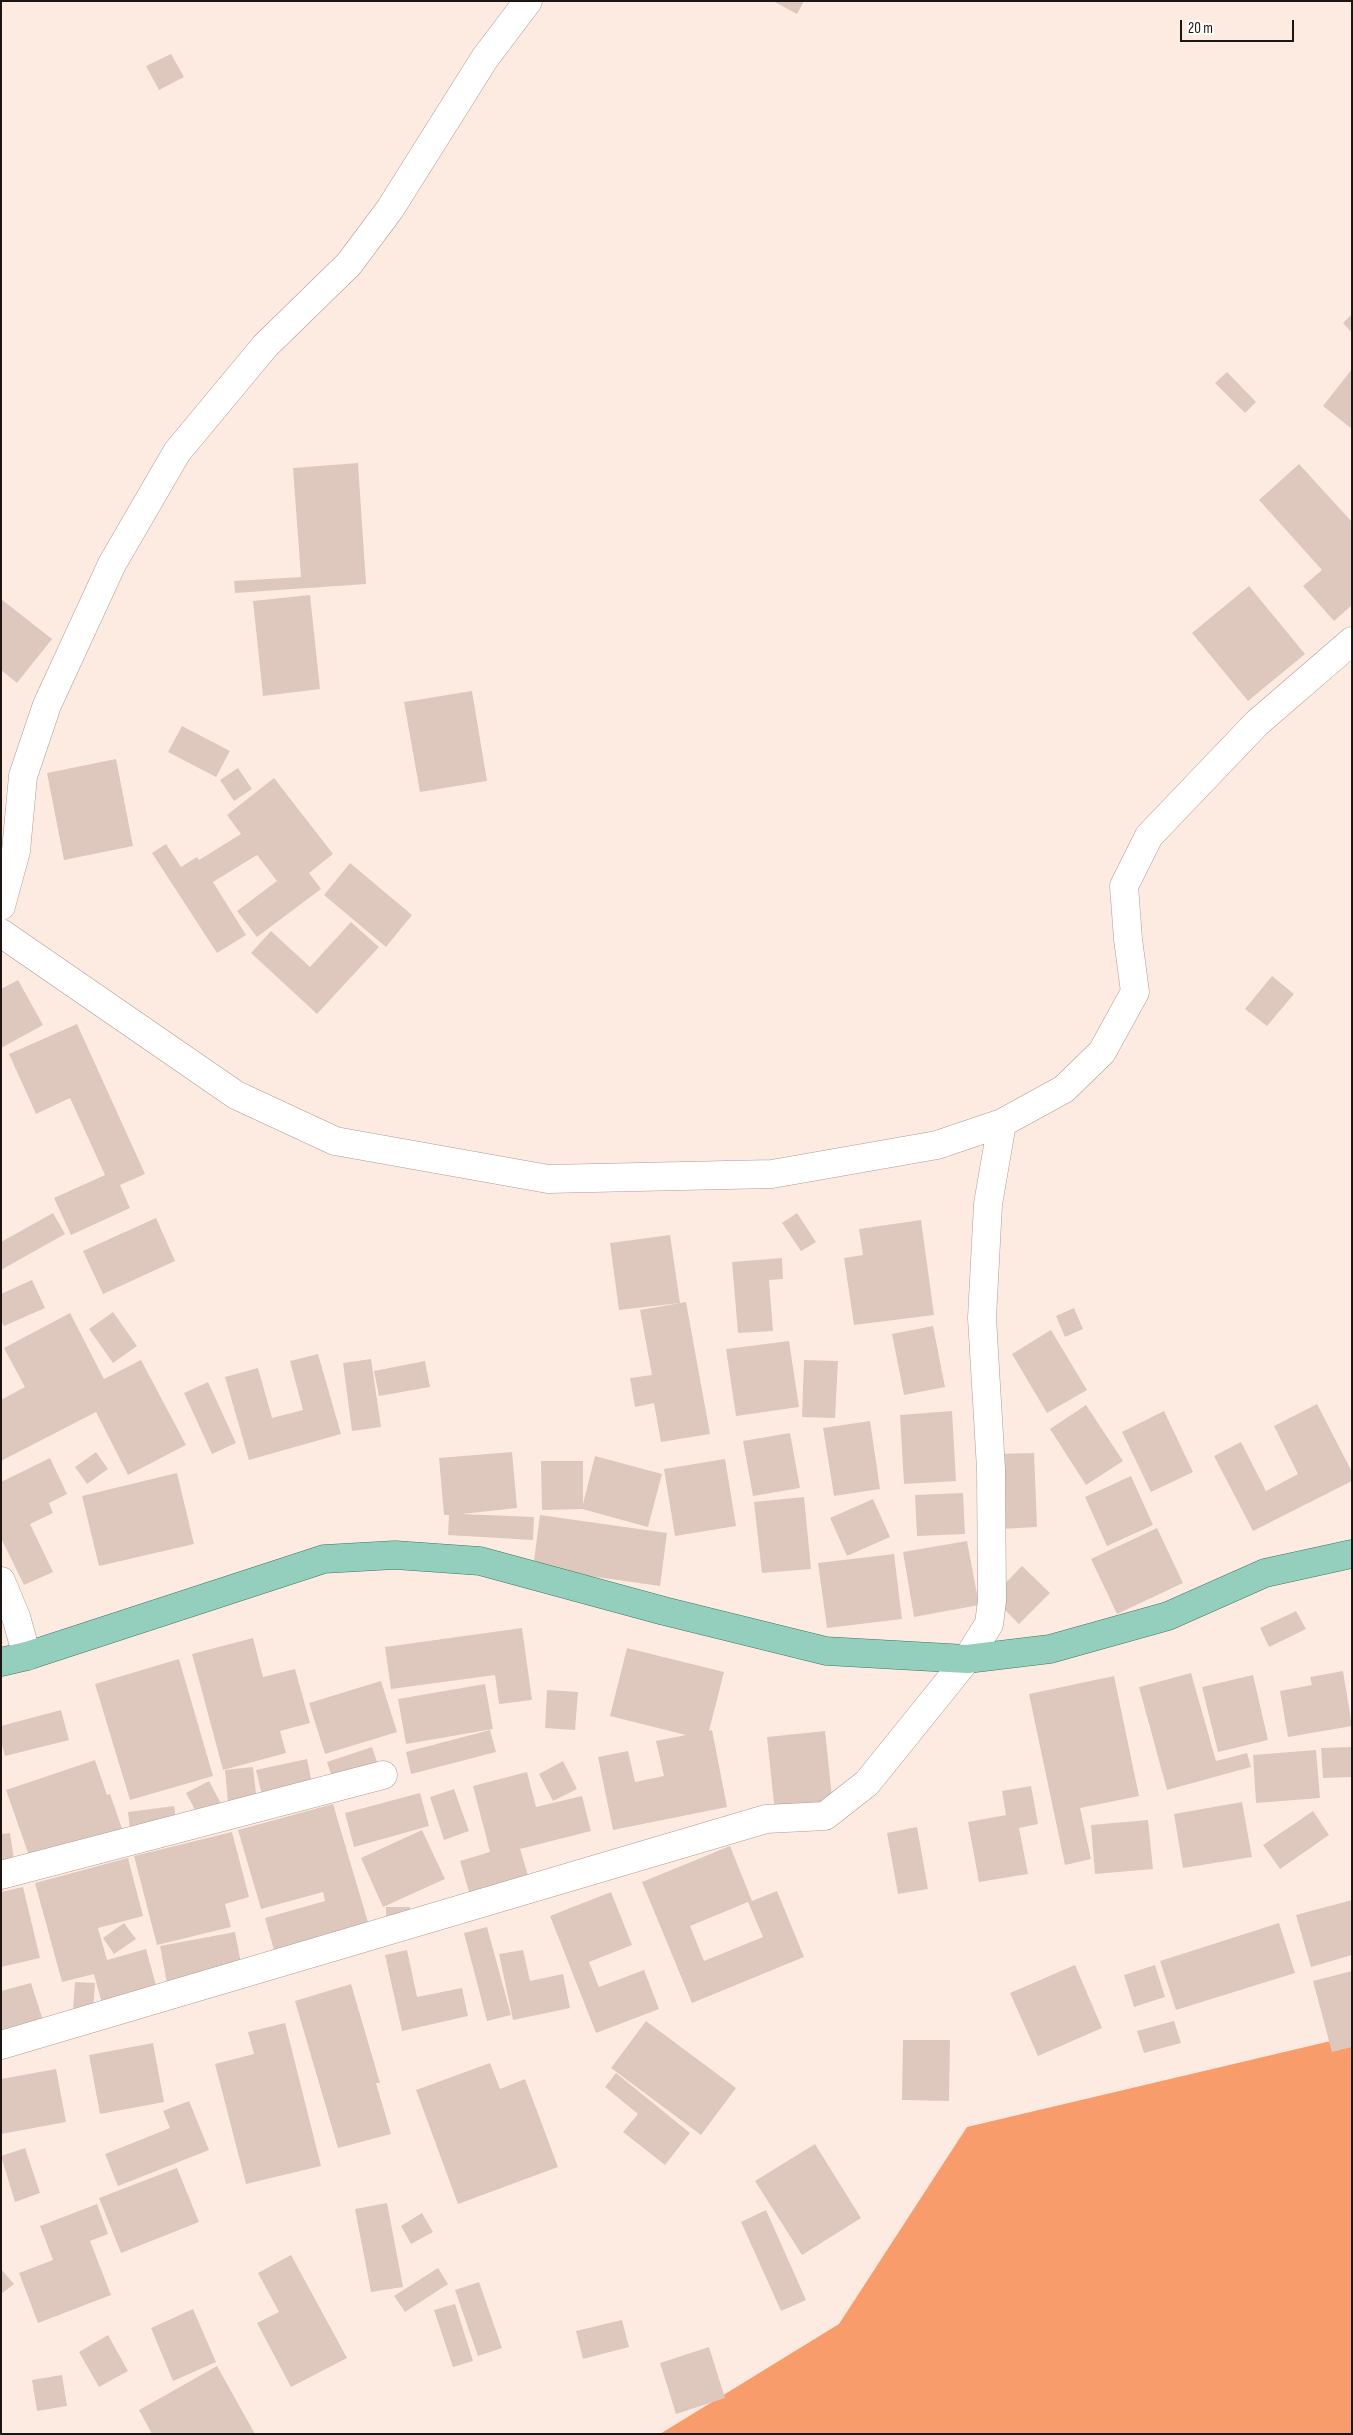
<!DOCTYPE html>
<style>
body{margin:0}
#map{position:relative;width:1353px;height:2435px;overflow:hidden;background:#fdebe2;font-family:"Sofia Sans Condensed",sans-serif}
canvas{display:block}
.frame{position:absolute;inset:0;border:2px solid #1c1511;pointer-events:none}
.scale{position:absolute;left:1180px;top:20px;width:114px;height:22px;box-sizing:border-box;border:2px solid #1c1511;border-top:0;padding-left:6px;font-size:15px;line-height:18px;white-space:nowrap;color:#1c1511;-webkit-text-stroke:4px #fff;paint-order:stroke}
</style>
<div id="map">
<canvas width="1353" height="2435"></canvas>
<div class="frame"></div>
<div class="scale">20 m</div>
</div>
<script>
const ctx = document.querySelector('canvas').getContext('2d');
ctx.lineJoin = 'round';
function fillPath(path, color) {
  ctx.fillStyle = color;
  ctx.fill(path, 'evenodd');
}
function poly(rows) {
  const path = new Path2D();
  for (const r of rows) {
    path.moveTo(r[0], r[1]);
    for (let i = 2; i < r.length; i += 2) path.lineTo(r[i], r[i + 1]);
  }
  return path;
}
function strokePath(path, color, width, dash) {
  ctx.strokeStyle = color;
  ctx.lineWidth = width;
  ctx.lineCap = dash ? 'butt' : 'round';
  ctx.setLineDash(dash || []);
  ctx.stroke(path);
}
fillPath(poly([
 [1352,2036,1352,2434,660,2434,839,2324,967,2127]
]), '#f89c6b');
fillPath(poly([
 [773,1,804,1,797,14],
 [171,54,184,77,159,90,146,66],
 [1352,314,1352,333,1343,323],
 [1352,369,1352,429,1323,406],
 [1227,372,1256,402,1245,413,1215,383],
 [358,463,366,584,235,593,234,581,301,577,293,468],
 [1299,464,1352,522,1352,605,1334,621,1303,586,1322,570,1259,500],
 [1249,586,1305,654,1248,701,1192,633],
 [310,595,320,689,263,696,253,601],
 [1,599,52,639,17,683,1,670],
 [472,691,487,781,420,792,404,702],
 [182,726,230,751,216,777,168,752],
 [116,759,133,846,64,860,47,773],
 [238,768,252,789,234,801,220,780],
 [274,778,333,854,309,873,321,889,257,937,237,911,277,881,257,855,213,882,246,935,217,953,152,853,166,844,181,867,197,857,199,860,241,834,227,815],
 [350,863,412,915,386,947,324,895],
 [351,922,379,947,317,1014,251,953,271,931,310,967],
 [1272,976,1294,994,1267,1026,1245,1009],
 [18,980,43,1025,1,1048,1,989],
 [77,1024,145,1174,120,1185,130,1208,71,1235,54,1198,105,1175,70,1098,36,1114,9,1054],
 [53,1213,65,1234,1,1270,1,1242],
 [797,1213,816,1242,801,1251,782,1223],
 [156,1218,175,1261,103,1294,83,1251],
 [921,1220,934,1315,854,1325,844,1258,863,1255,859,1229],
 [670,1235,680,1303,619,1310,610,1243],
 [782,1258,783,1279,769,1280,773,1331,738,1333,732,1262],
 [32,1280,45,1308,4,1326,1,1320,1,1294],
 [686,1302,710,1434,661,1442,654,1403,635,1407,630,1378,652,1375,640,1310],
 [1074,1308,1083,1329,1065,1337,1056,1316],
 [113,1312,137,1346,113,1363,89,1329],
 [70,1313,104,1379,141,1360,186,1445,128,1475,96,1412,1,1461,1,1400,25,1387,4,1348],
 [933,1326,945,1387,904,1395,892,1334],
 [1051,1330,1087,1390,1047,1413,1012,1354],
 [789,1341,799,1407,736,1416,726,1349],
 [318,1354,341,1434,249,1460,225,1377,258,1368,272,1418,303,1410,290,1361],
 [371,1359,381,1427,352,1431,343,1363],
 [804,1360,838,1361,835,1418,802,1417],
 [425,1361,430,1387,379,1396,374,1371],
 [208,1382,236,1443,212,1454,184,1393],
 [1317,1404,1352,1472,1352,1481,1253,1531,1214,1456,1241,1442,1266,1491,1298,1474,1274,1426],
 [1086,1405,1123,1461,1086,1485,1050,1429],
 [952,1411,956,1481,904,1484,900,1415],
 [1164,1411,1193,1472,1151,1492,1122,1432],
 [870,1421,880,1489,834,1496,823,1428],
 [790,1433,800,1488,753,1496,743,1441],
 [96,1452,108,1469,87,1484,75,1467],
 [512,1452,517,1508,462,1514,534,1517,533,1540,448,1535,449,1515,444,1515,439,1458],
 [1034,1453,1037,1527,1000,1529,997,1454],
 [595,1456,662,1474,648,1527,582,1509,542,1510,541,1461,583,1461,583,1504],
 [50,1458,67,1494,49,1503,53,1513,30,1524,53,1572,24,1585,1,1538,1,1482],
 [725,1459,736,1526,675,1536,664,1469],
 [177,1473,194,1544,99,1566,82,1496],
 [1131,1476,1153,1525,1107,1546,1085,1497],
 [963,1493,965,1534,917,1536,915,1495],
 [804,1497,811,1569,762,1573,754,1502],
 [873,1499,890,1537,847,1556,830,1518],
 [540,1515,667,1533,660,1586,533,1568],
 [1157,1528,1183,1583,1117,1614,1091,1559],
 [967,1541,979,1605,914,1617,903,1552],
 [894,1554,902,1619,827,1628,818,1563],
 [1022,1566,1050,1593,1019,1624,992,1597],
 [1296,1611,1306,1629,1269,1647,1260,1628],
 [522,1628,532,1700,499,1704,495,1675,391,1689,385,1647],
 [253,1638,263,1677,295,1669,310,1723,280,1731,286,1753,223,1770,192,1654],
 [627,1648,724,1672,709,1731,712,1730,727,1807,613,1830,598,1757,628,1751,635,1782,664,1776,656,1741,686,1735,610,1716],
 [179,1659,213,1776,130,1800,95,1684],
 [1343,1671,1352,1726,1288,1737,1280,1691,1312,1685,1310,1677],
 [1191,1673,1216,1761,1247,1753,1251,1767,1167,1790,1139,1687],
 [1253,1675,1268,1740,1218,1752,1202,1687],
 [1114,1676,1139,1796,1080,1808,1091,1859,1065,1865,1029,1694],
 [381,1681,397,1732,325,1754,309,1703],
 [485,1684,493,1729,406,1744,398,1699],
 [547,1690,578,1692,575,1730,545,1728],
 [61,1710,69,1740,5,1756,1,1741,1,1726],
 [490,1730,496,1752,411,1774,406,1752],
 [825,1731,834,1816,776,1822,767,1737],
 [372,1747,379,1768,334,1783,327,1762],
 [1352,1747,1352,1777,1323,1778,1321,1748],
 [1316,1750,1320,1798,1256,1803,1253,1755],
 [307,1759,315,1797,265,1808,256,1770],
 [95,1760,107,1795,110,1794,126,1840,34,1870,6,1790],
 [563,1761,577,1789,553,1801,539,1774],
 [253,1767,258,1811,229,1814,225,1770],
 [527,1772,536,1807,582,1796,591,1831,520,1849,533,1892,474,1909,460,1861,490,1852,473,1786],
 [209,1781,226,1813,203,1825,186,1793],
 [1031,1786,1038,1824,1019,1828,1028,1874,979,1882,968,1822,1006,1815,1002,1791],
 [454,1789,469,1831,444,1840,430,1797],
 [420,1793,429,1826,354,1847,345,1813],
 [1242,1802,1252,1857,1183,1868,1174,1814],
 [333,1804,372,1936,277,1961,265,1918,325,1901,323,1892,261,1909,238,1830],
 [174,1806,178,1833,131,1838,128,1812],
 [1313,1811,1329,1835,1280,1869,1263,1845],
 [1148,1820,1153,1869,1095,1874,1091,1825],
 [917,1827,928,1889,898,1894,887,1833],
 [422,1830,445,1879,383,1907,361,1858],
 [232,1832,249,1897,225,1904,231,1927,157,1945,134,1856],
 [10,1833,15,1866,1,1868,1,1834],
 [730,1846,752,1901,777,1891,804,1957,692,2003,642,1882],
 [748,1902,763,1937,704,1961,690,1926],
 [128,1858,143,1916,98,1928,107,1960,146,1949,159,1996,104,2011,94,1974,62,1982,35,1883],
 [23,1887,40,1958,1,1967,1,1892],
 [611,1892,632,1945,589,1962,599,1987,644,1970,659,2009,596,2033,550,1916],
 [1352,1900,1352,1955,1311,1967,1296,1915],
 [386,1907,410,1907,410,1924,386,1923],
 [124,1923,136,1939,114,1954,103,1938],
 [1279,1923,1295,1973,1176,2010,1160,1961],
 [487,1927,511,2015,487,2021,464,1933],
 [235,1932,244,1979,169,1994,160,1946],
 [407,1950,417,1997,462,1988,468,2016,402,2031,385,1955],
 [523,1950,530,1981,563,1974,570,2008,513,2020,499,1954],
 [1075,1965,1102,2028,1038,2056,1010,1993],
 [1155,1965,1165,1997,1134,2007,1124,1975],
 [1352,1971,1352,2047,1332,2052,1313,1981],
 [75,1982,95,1983,93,2011,73,2010],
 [31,1983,49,2039,1,2054,1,1991],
 [351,1984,380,2083,376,2083,391,2134,338,2148,295,2001],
 [646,2021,736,2088,701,2135,611,2068],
 [1174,2021,1181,2043,1144,2053,1137,2031],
 [285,2023,321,2166,246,2184,215,2064,254,2054,248,2032],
 [903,2040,950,2040,949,2101,902,2100],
 [153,2043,164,2102,100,2114,89,2055],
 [490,2063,500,2089,525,2079,558,2167,458,2204,416,2090],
 [56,2069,66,2122,1,2134,1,2079],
 [616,2073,690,2133,665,2165,623,2132,638,2114,605,2087],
 [189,2101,209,2150,118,2186,105,2154,170,2128,163,2111],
 [815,2144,861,2218,802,2255,755,2181],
 [25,2148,40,2193,15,2202,1,2156],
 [177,2168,199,2222,121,2253,99,2198],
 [387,2203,403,2287,371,2292,355,2209],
 [97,2204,108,2234,90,2241,111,2295,38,2323,19,2273,53,2260,40,2226],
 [766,2210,806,2300,781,2311,741,2222],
 [422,2213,433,2232,411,2244,401,2226],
 [291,2255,347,2358,291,2387,257,2323,279,2312,258,2273],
 [438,2268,448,2284,405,2312,394,2296],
 [1,2269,14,2284,1,2294],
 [479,2282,502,2348,478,2356,455,2290],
 [455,2304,473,2361,453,2367,434,2310],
 [193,2309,216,2362,173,2381,151,2328],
 [622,2320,629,2347,583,2359,576,2331],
 [108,2335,128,2371,99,2387,79,2352],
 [709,2347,725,2398,676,2414,660,2363],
 [217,2366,255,2434,152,2434,139,2410],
 [62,2375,67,2406,37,2411,32,2380]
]), '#dec8be');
const minor = poly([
 [1,906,16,851,23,776,47,705,112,564,177,452,265,346,349,264,390,209,485,58,528,1],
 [1,933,236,1095,335,1141,548,1179,772,1174,937,1145,1002,1123,1064,1089,1102,1052,1135,992,1128,939,1124,886,1149,836,1257,723,1352,641],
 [1,1581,16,1617,27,1656],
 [1,1875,383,1775],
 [1,2045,766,1819,825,1816,867,1783,967,1659,989,1624,992,1601,991,1469,982,1318,988,1204,1002,1123]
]);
const major = poly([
 [1,1662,27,1656,324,1559,395,1555,480,1561,664,1611,826,1651,967,1659,1050,1649,1168,1616,1265,1573,1352,1554]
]);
strokePath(minor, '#b09b90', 29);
strokePath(major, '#3c7864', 29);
strokePath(minor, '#fff', 28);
strokePath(major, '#94cebd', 28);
</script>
